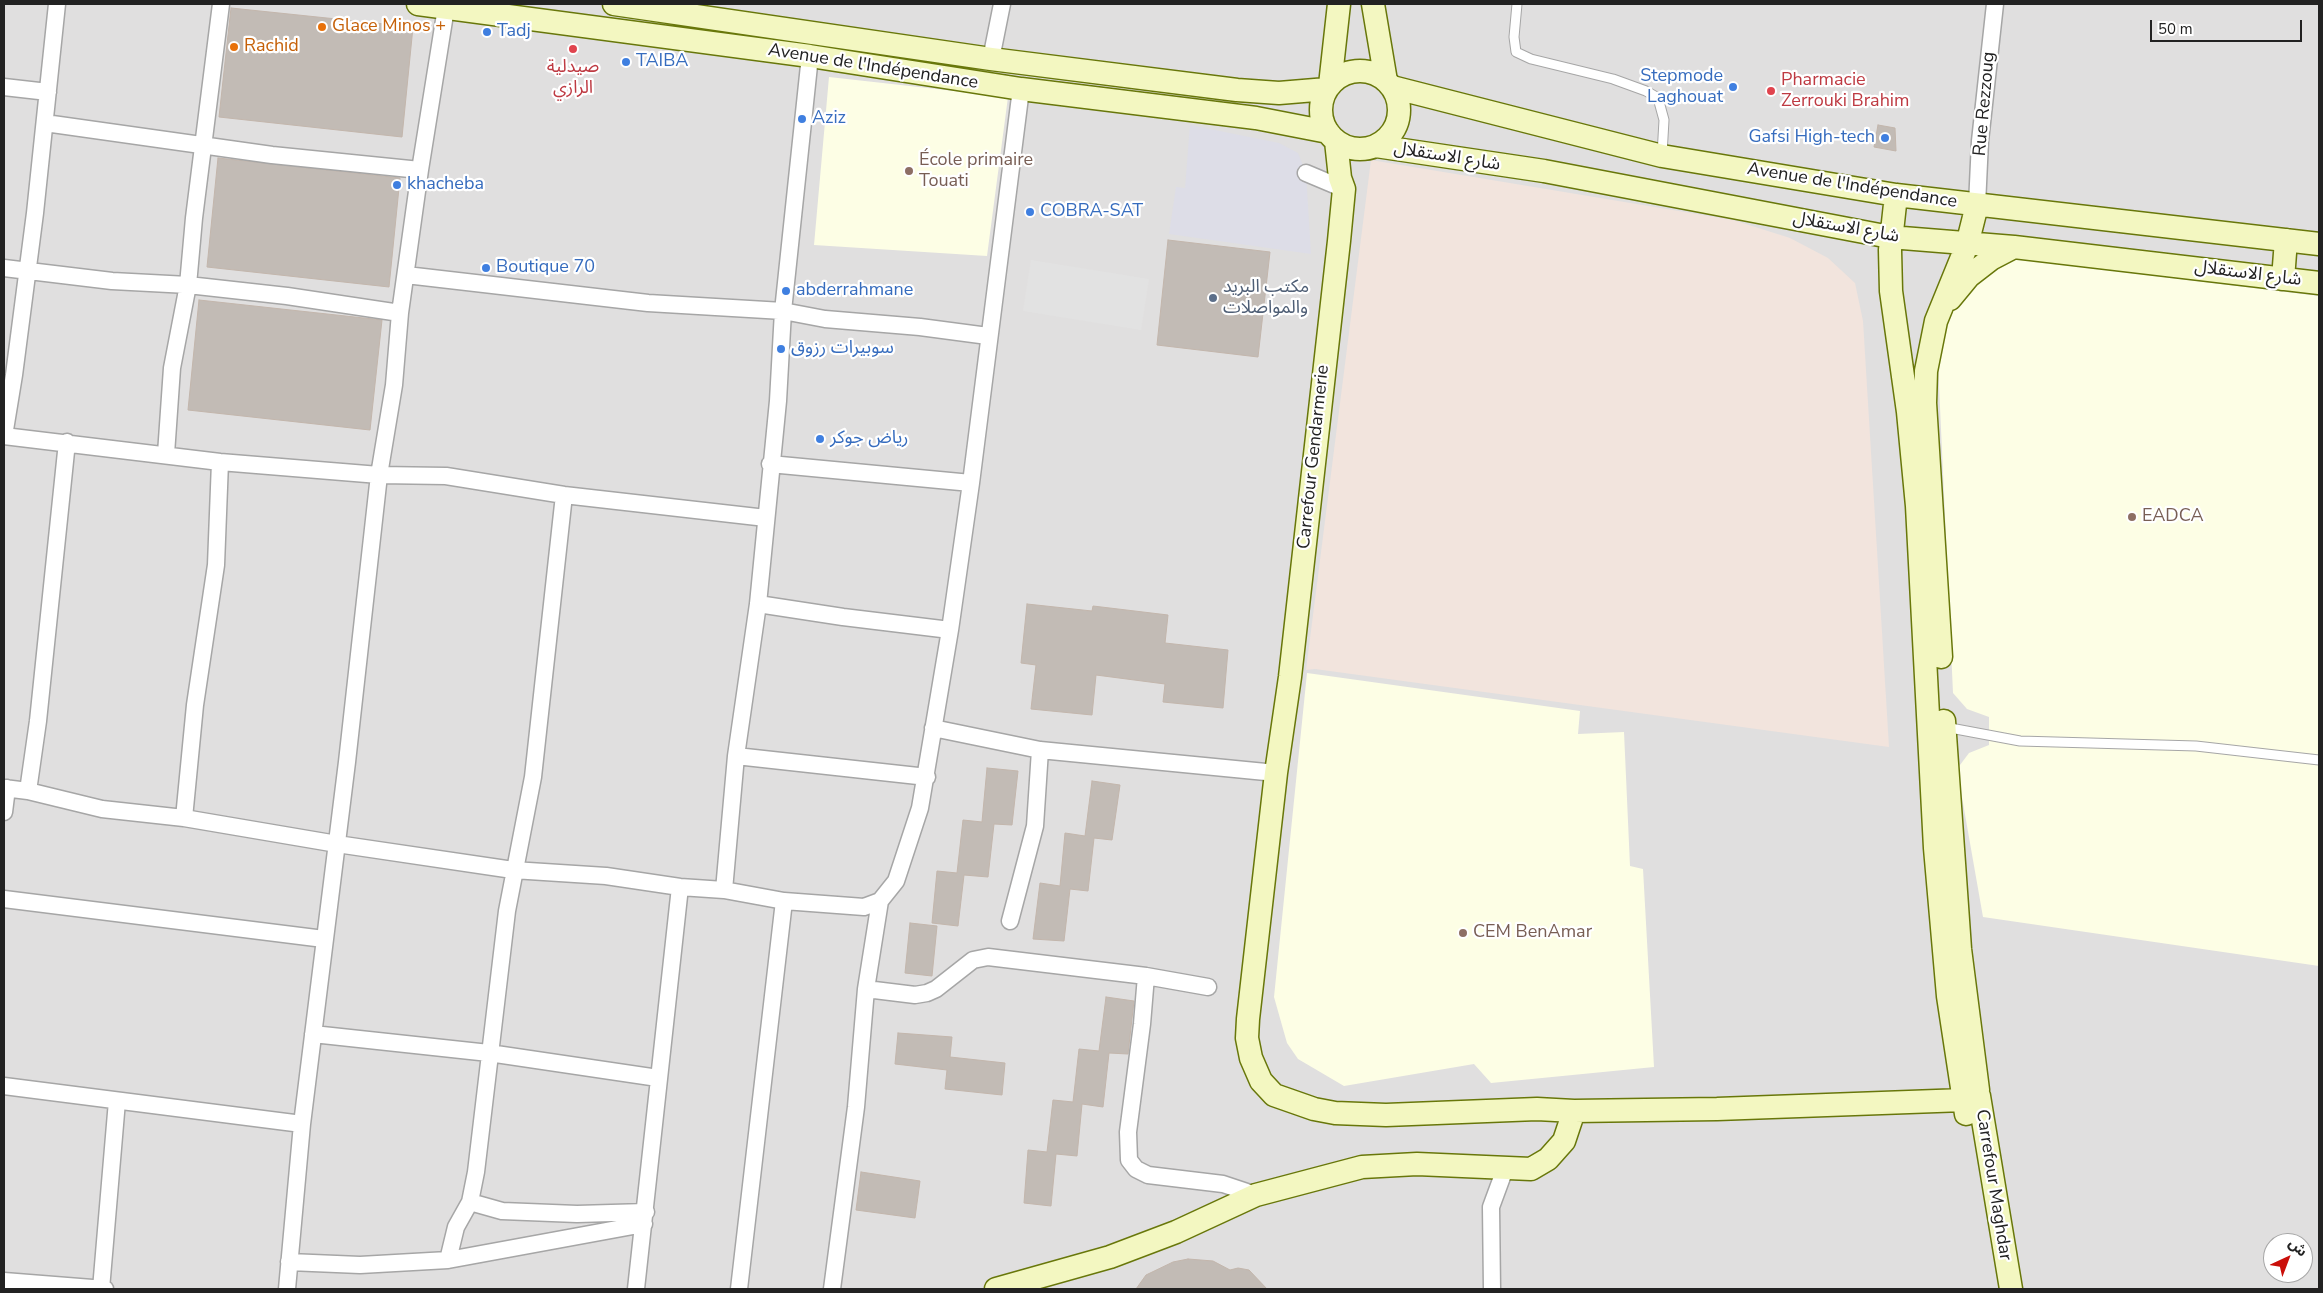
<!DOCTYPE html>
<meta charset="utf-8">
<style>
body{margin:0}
#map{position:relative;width:2323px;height:1293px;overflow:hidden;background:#f1efe9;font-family:"Nunito Sans","Noto Sans Arabic",sans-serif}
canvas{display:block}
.frame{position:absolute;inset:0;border:5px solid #222;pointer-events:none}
.north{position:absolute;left:2263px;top:1233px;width:50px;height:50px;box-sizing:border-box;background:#fff;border:1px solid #a7a7a7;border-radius:50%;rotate:43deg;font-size:14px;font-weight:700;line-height:20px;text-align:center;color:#222}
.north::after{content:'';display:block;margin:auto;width:18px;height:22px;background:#ca0f09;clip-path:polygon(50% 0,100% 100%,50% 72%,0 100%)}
.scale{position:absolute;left:2150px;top:20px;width:152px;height:22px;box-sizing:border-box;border:2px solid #222;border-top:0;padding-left:6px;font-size:15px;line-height:18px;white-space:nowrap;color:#222;-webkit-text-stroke:4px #fff;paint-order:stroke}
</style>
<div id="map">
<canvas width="2323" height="1293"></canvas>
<div class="frame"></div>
<div class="north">ش</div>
<div class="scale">50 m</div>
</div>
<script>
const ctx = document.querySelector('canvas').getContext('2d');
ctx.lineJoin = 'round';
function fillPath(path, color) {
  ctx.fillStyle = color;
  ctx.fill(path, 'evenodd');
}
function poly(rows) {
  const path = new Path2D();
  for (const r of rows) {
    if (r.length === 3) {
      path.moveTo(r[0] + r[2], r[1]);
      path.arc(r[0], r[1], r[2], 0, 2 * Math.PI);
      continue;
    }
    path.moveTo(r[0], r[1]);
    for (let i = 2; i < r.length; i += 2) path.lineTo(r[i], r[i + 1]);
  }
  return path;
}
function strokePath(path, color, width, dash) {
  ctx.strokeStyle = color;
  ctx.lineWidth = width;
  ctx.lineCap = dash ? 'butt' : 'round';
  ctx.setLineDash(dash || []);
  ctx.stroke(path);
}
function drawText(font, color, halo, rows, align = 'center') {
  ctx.font = font + ' "Nunito Sans","Noto Sans Arabic",sans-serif';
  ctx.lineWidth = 4.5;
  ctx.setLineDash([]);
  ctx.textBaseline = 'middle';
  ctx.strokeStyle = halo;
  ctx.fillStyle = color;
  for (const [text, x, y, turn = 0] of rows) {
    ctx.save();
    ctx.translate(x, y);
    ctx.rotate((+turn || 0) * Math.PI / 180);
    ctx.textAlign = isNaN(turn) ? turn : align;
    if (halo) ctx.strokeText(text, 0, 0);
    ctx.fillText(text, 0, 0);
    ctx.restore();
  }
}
fillPath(poly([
 [4,4,2319,4,2319,1289,4,1289],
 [2273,1243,2303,1243,2303,1273,2273,1273]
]), '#e0dfdf');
fillPath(poly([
 [829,77,1008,97,987,256,814,245],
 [2017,259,2319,296,2319,966,1983,917,1957,769,1969,753,1989,745,1989,717,1967,709,1953,693,1937,341,1953,311,1972,286,1996,270],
 [1307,673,1580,711,1578,734,1624,732,1630,866,1643,869,1654,1067,1491,1083,1474,1064,1344,1086,1298,1059,1287,1043,1274,997]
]), '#fdfee5');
fillPath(poly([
 [1371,160,1733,220,1790,238,1828,258,1855,283,1863,321,1889,747,1315,669,1306,670]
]), '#f2e4dd');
fillPath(poly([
 [1031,260,1149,279,1141,330,1023,311]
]), '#e2e2e2');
fillPath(poly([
 [1190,125,1279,143,1298,153,1306,173,1311,254,1169,234,1176,187,1185,188]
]), '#dddde7');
const building = poly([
 [231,8,413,27,402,137,219,117,231,8],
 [1878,125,1895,128,1896,151,1874,147,1878,125],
 [218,158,400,178,389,287,207,267,218,158],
 [1168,240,1270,252,1258,357,1157,345,1168,240],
 [199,300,382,320,370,430,188,410,199,300],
 [1027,604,1092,611,1093,606,1168,615,1165,643,1228,650,1223,708,1163,702,1165,684,1096,675,1092,715,1031,709,1036,665,1021,663,1027,604],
 [987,768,1018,771,1012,825,994,824,988,877,964,875,958,926,932,923,937,871,957,873,963,820,982,822,987,768],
 [1092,781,1120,785,1112,840,1094,838,1088,891,1070,889,1064,941,1033,939,1040,883,1060,886,1065,833,1085,836,1092,781],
 [910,923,937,926,932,976,905,973,910,923],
 [1106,997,1134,1001,1128,1054,1109,1053,1103,1107,1082,1104,1077,1156,1056,1154,1051,1206,1024,1203,1028,1150,1047,1152,1053,1100,1073,1102,1079,1049,1099,1051,1106,997],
 [898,1033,952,1037,950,1057,1005,1063,1002,1095,945,1089,947,1070,895,1064,898,1033],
 [861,1172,920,1181,915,1218,856,1210,861,1172],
 [1188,1259,1213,1261,1230,1270,1238,1268,1249,1270,1267,1289,1136,1289,1146,1275,1173,1262,1188,1259]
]);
fillPath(building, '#c2bbb5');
strokePath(building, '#c3b6ac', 1);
const lane = poly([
 [1517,4,1514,37,1516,52,1531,59,1613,79,1646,91,1658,98,1664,120,1662,155],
 [1945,727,2020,741,2196,746,2319,760]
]);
const street = poly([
 [991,59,1002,4],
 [4,87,48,92],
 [45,123,272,155,420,170],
 [1306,173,1344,189],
 [1977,205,1980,141,1995,4],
 [4,268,112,281,188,285,287,296,400,313],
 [406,275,648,303,783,311,825,319,920,327,988,336],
 [4,436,220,462,379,475,446,476,564,495,766,518],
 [4,436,14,375,35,213,57,4],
 [166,454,172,368,188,285,194,218,221,4],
 [770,464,971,483],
 [758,604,843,617,950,630],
 [933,728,1040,750,1276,773],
 [736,756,927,777],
 [4,788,28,791,102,809,184,818,337,844,513,870,606,876,680,887,724,890,784,901],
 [28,791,38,721,67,442],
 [4,812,7,788],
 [184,818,195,705,216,565,220,462],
 [724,890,736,756,758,604,778,401,783,311,810,56],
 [4,899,324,939],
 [1010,921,1035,826,1040,750],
 [1146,976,1142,1024,1128,1132,1129,1160,1136,1169,1148,1175,1223,1184,1256,1195],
 [866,989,915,995,927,993,936,989,973,960,988,957,1146,976,1208,987],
 [313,1034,489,1053,658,1078],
 [4,1086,302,1124],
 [470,1202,502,1211,577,1214,646,1212],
 [448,1260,456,1227,470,1202,476,1172,507,911,533,777,564,495],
 [289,1262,360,1265,448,1260,644,1224],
 [4,1281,105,1289],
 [101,1289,117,1101],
 [287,1289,302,1124,347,762,379,475,394,385,400,313,420,170,446,8],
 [636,1289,680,887],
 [739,1289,784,901,864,907,880,901,896,881,920,808,950,630,971,483,1021,89],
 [832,1289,856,1107,866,989,880,901],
 [1492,1289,1491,1207,1505,1169]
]);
const secondary = poly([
 [418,4,810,56,1021,89,1256,118,1328,132],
 [614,4,991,59,1237,90,1279,93,1327,89],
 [1373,4,1386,81],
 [1360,110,39],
 [1330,85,1339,4],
 [1392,87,1662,156,1896,195,2319,244],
 [1336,141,1340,178,1344,189,1339,241,1290,677,1276,773,1248,1019,1247,1038,1251,1058,1261,1081,1274,1095,1314,1109,1335,1113,1386,1115,1537,1109,1574,1111,1717,1109,1964,1100,1979,1096,2011,1289],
 [1376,146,1544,171,1890,237,2014,247,2319,283],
 [1896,195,1890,250,1891,291,1908,412,1917,506,1935,848,1948,996,1966,1114],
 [2283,279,2286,240],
 [1950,299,1969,276,1991,259,2014,247],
 [1941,657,1925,403,1926,371,1936,321,1967,245,1977,205],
 [1944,721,1960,949,1978,1090],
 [996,1289,1110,1257,1176,1232,1256,1195,1362,1167,1417,1164,1531,1169,1548,1159,1564,1141,1574,1111]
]);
strokePath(lane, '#a6a6a6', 11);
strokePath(street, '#a6a6a6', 19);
strokePath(secondary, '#68770a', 25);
strokePath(lane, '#fff', 9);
strokePath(street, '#fff', 16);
strokePath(secondary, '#f3f7c1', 22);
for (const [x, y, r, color] of [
 [322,27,5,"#e8710a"],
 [487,32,5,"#3f7fe0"],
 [234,47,5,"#e8710a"],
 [573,49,5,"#e0444e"],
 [626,62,5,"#3f7fe0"],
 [1733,87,5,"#3f7fe0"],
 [1771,91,5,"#e0444e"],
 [802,119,5,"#3f7fe0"],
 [1885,138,5,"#3f7fe0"],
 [909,171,5,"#8d6e63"],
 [397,185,5,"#3f7fe0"],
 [1030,212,5,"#3f7fe0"],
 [486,268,5,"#3f7fe0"],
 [786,291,5,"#3f7fe0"],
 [1213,298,5,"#5c6f8a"],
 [781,349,5,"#3f7fe0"],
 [820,439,5,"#3f7fe0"],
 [2132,517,5,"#8d6e63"],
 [1463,933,5,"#8d6e63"]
]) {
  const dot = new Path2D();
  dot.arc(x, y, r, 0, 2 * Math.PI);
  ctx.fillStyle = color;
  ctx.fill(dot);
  strokePath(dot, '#fff', 2);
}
drawText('18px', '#c56008', '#fff', [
 ["Glace Minos +",332,27],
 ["Rachid",244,47]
], 'left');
drawText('18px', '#366cbe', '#fff', [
 ["Tadj",497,32],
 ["TAIBA",636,62],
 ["Stepmode",1723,77,"right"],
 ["Laghouat",1723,98,"right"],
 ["Aziz",812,119],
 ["Gafsi High-tech",1875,138,"right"],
 ["khacheba",407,185],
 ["COBRA-SAT",1040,212],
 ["Boutique 70",496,268],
 ["abderrahmane",796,291],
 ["سوبيرات رزوق",791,349],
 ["رياض جوكر",830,439]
], 'left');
drawText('18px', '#222', '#fff', [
 ["Avenue de l'Indépendance",873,67,9],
 ["Rue Rezzoug",1985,104,-85],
 ["شارع الاستقلال",1447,157,9],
 ["Avenue de l'Indépendance",1852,186,9],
 ["شارع الاستقلال",1846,228,10],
 ["شارع الاستقلال",2248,274,7],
 ["Carrefour Gendarmerie",1314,457,-84],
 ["Carrefour Maghdar",1993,1185,81]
]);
drawText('18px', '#be3a42', '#fff', [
 ["صيدلية",573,68],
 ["الرازي",573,89],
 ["Pharmacie",1781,81,"left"],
 ["Zerrouki Brahim",1781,102,"left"]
]);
drawText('18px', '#785e54', '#fff', [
 ["École primaire",919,161],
 ["Touati",919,182],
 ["EADCA",2142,517],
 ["CEM BenAmar",1473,933]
], 'left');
drawText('18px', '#4e5e75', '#fff', [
 ["مكتب البريد",1223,288],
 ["والمواصلات",1223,309]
], 'left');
</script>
